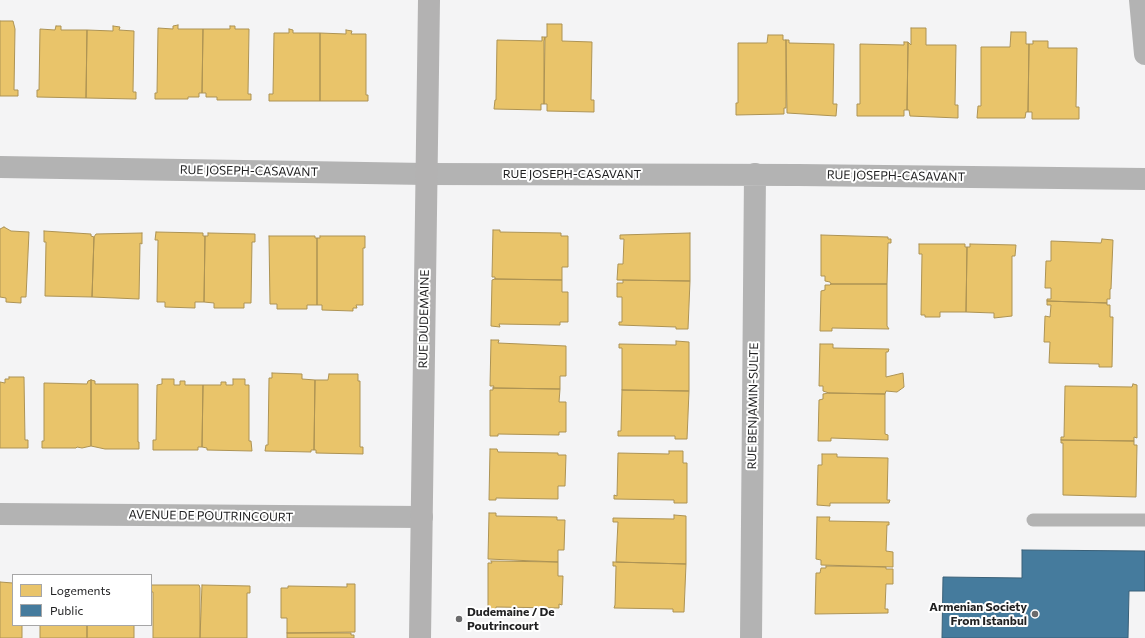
<!DOCTYPE html>
<style>
body{margin:0}
#map{position:relative;width:1145px;height:638px;overflow:hidden;background:#f4f4f5;font-family:Commissioner,sans-serif}
canvas{display:block}
.legend{position:absolute;left:12px;top:574px;width:140px;height:52px;box-sizing:border-box;background:#fff;border:1px solid #a6a6a7;margin:0;padding:5px 7px;list-style:none;font-size:12px;color:#212122}
.legend li{display:flex;align-items:center;gap:8px;height:20px}
.legend b{width:20px;border:1px solid #a6a6a7}
</style>
<div id="map">
<canvas width="1145" height="638"></canvas>
<ul class="legend">
<li><b style="height:11px;background:#e9c46a"></b>Logements</li>
<li><b style="height:11px;background:#457b9d"></b>Public</li>
</ul>
</div>
<script>
const ctx = document.querySelector('canvas').getContext('2d');
ctx.lineJoin = 'round';
function fillPath(path, color) {
  ctx.fillStyle = color;
  ctx.fill(path, 'evenodd');
}
function poly(rows) {
  const path = new Path2D();
  for (const r of rows) {
    path.moveTo(r[0], r[1]);
    for (let i = 2; i < r.length; i += 2) path.lineTo(r[i], r[i + 1]);
  }
  return path;
}
function strokePath(path, color, width, dash) {
  ctx.strokeStyle = color;
  ctx.lineWidth = width;
  ctx.lineCap = dash ? 'butt' : 'round';
  ctx.setLineDash(dash || []);
  ctx.stroke(path);
}
function drawText(font, color, halo, rows, align = 'center') {
  ctx.font = font + ' Commissioner,sans-serif';
  ctx.lineWidth = 4;
  ctx.setLineDash([]);
  ctx.textBaseline = 'middle';
  ctx.strokeStyle = halo;
  ctx.fillStyle = color;
  for (const [text, x, y, turn = 0] of rows) {
    ctx.save();
    ctx.translate(x, y);
    ctx.rotate((+turn || 0) * Math.PI / 180);
    ctx.textAlign = isNaN(turn) ? turn : align;
    if (halo) ctx.strokeText(text, 0, 0);
    ctx.fillText(text, 0, 0);
    ctx.restore();
  }
}
const homes = poly([
 [0,21,13,21,15,29,14,90,18,90,18,96,0,96,0,21],
 [547,24,562,24,562,41,592,42,591,100,594,100,594,112,547,111,547,104,544,104,544,41,545,37,547,37,547,24],
 [178,25,178,29,203,29,202,93,199,93,199,97,188,97,188,99,155,99,155,93,157,93,158,28,173,29,173,26,178,25],
 [56,26,61,26,61,30,87,30,86,98,37,97,37,90,39,90,40,29,55,30,56,26],
 [113,26,120,27,119,30,134,31,133,92,136,92,136,99,86,98,87,30,113,31,113,26],
 [230,26,235,26,235,29,249,29,248,94,251,94,251,100,217,100,217,97,206,97,206,93,202,93,203,29,230,29,230,26],
 [911,28,926,28,926,45,956,45,955,105,958,105,958,118,910,116,909,110,907,110,908,45,908,42,911,45,911,28],
 [289,29,293,30,293,33,320,33,320,101,269,101,269,94,273,94,274,33,289,33,289,29],
 [346,30,352,31,351,34,366,34,366,95,368,95,368,101,320,101,320,33,346,34,346,30],
 [1011,32,1026,32,1026,44,1029,44,1028,112,1026,112,1025,118,977,118,978,106,981,106,981,47,1010,47,1011,32],
 [768,35,783,35,783,40,786,40,786,108,784,108,784,114,736,115,736,103,738,103,738,43,767,43,768,35],
 [542,37,545,37,544,104,541,104,541,110,494,109,495,100,496,100,497,40,542,41,542,37],
 [786,40,789,40,789,43,834,44,833,104,837,104,836,116,787,113,786,40],
 [1033,41,1048,41,1048,48,1077,48,1076,107,1079,107,1079,119,1032,119,1032,112,1028,112,1029,44,1033,44,1033,41],
 [904,42,908,42,907,110,904,110,904,116,857,116,857,104,860,104,860,44,904,45,904,42],
 [4,227,11,231,29,232,26,297,21,297,21,303,6,302,6,298,0,297,0,229,4,227],
 [493,230,500,230,500,232,561,233,561,236,568,236,568,267,562,267,562,280,495,279,495,277,492,277,493,230],
 [44,231,91,234,91,236,94,237,92,297,45,296,46,242,44,242,44,231],
 [156,232,203,233,203,236,205,236,204,302,195,302,195,308,165,307,165,302,157,302,158,240,155,240,156,232],
 [142,233,142,244,140,243,139,299,92,297,94,237,96,234,142,233],
 [208,233,255,234,255,242,252,242,251,303,244,303,244,308,214,308,214,303,204,302,205,236,208,236,208,233],
 [690,233,690,281,617,280,618,264,623,264,624,239,620,239,620,235,690,233],
 [821,235,888,237,888,239,891,239,891,243,888,243,887,284,831,284,830,282,825,281,825,276,821,276,821,235],
 [269,236,315,236,315,238,317,238,317,305,307,305,307,309,277,309,277,304,270,304,269,236],
 [320,236,365,236,365,248,363,248,363,305,356,305,357,308,353,308,353,311,322,310,322,305,317,305,317,238,320,238,320,236],
 [1102,239,1113,240,1111,289,1110,289,1110,299,1107,299,1107,303,1047,301,1047,299,1051,299,1051,288,1045,288,1046,261,1051,261,1051,241,1101,243,1102,239],
 [919,244,965,244,965,247,967,247,966,312,940,312,940,317,925,317,925,315,921,315,922,254,919,254,919,244],
 [970,244,1016,245,1015,256,1012,256,1012,316,994,318,994,313,966,312,967,247,970,247,970,244],
 [495,279,562,280,562,292,568,292,568,322,560,322,560,325,499,324,500,327,491,326,492,280,495,279],
 [623,280,690,281,688,329,676,329,676,327,619,325,619,322,622,322,622,297,617,297,617,283,623,283,623,280],
 [831,284,887,284,887,326,889,329,832,328,832,331,820,331,821,291,825,290,825,285,830,285,831,284],
 [1047,301,1107,303,1107,305,1110,305,1110,317,1113,317,1112,367,1099,367,1099,364,1049,363,1050,342,1044,342,1045,316,1050,317,1051,305,1047,305,1047,301],
 [491,340,499,340,498,343,566,346,566,376,560,376,560,389,493,388,494,386,490,386,491,340],
 [676,341,689,342,689,391,622,390,622,348,619,348,619,344,676,345,676,341],
 [820,344,833,344,833,348,889,349,888,352,886,352,886,377,903,373,904,387,897,392,886,391,885,394,829,393,823,391,823,386,819,386,820,344],
 [272,373,302,374,302,379,315,380,314,450,311,450,311,452,265,451,266,445,268,445,269,378,272,378,272,373],
 [329,374,358,374,358,381,360,381,360,447,363,447,363,454,316,453,316,450,314,450,315,380,328,380,329,374],
 [9,377,24,377,25,440,28,440,28,448,0,448,0,382,5,383,5,379,9,379,9,377],
 [162,379,174,379,174,385,180,385,180,381,185,381,185,385,203,385,202,447,198,447,198,450,153,450,153,440,156,440,157,385,162,384,162,379],
 [233,379,245,379,245,385,249,385,249,441,251,441,252,451,207,450,207,448,202,447,203,385,221,385,221,382,226,382,226,385,233,385,233,379],
 [91,380,95,381,95,384,138,384,138,442,139,442,139,449,105,449,91,446,91,380],
 [91,380,91,446,82,448,77,447,76,448,42,448,42,441,44,441,44,383,87,384,88,381,91,380],
 [1133,384,1137,385,1137,438,1134,437,1134,441,1061,440,1061,437,1064,437,1065,386,1132,387,1133,384],
 [493,388,560,389,559,402,566,402,566,432,559,432,559,435,498,434,498,436,490,436,490,390,493,390,493,388],
 [622,390,689,391,687,439,675,439,675,436,618,436,618,431,621,431,622,390],
 [829,393,885,394,885,434,888,435,888,440,831,438,831,441,818,441,819,400,823,399,823,394,829,393],
 [1061,440,1134,441,1134,445,1137,445,1136,497,1063,495,1063,443,1061,443,1061,440],
 [490,449,497,449,498,452,558,453,558,455,566,455,565,486,558,486,558,499,496,498,496,500,489,500,490,449],
 [669,451,683,451,683,463,687,463,687,503,674,503,674,500,614,499,614,495,617,496,618,453,669,454,669,451],
 [822,454,837,454,837,457,888,458,887,500,890,500,889,503,830,503,830,506,817,505,818,465,822,465,822,454],
 [489,513,496,513,496,516,557,517,557,520,565,520,564,550,558,550,558,562,488,559,489,513],
 [674,515,686,516,686,564,616,562,618,522,613,522,613,518,674,519,674,515],
 [817,517,830,517,829,521,889,522,889,525,887,525,886,551,893,552,893,567,821,565,821,560,816,559,817,517],
 [491,561,558,562,558,576,563,576,562,605,559,604,559,608,496,607,496,610,488,610,488,563,492,563,491,561],
 [613,562,686,564,684,612,673,612,673,609,614,608,615,605,616,566,613,566,613,562],
 [826,566,886,567,886,569,893,569,893,584,886,584,885,609,888,609,888,613,815,614,816,573,820,573,821,568,826,568,826,566],
 [0,582,13,583,13,625,22,625,22,638,0,638,0,582],
 [347,584,355,584,355,632,287,633,287,618,281,618,281,588,288,588,288,586,347,587,347,584],
 [151,585,199,585,200,588,200,638,153,638,153,592,151,592,151,585],
 [202,585,250,586,250,593,247,593,247,638,200,638,202,585],
 [40,625,87,625,87,638,40,638,40,625],
 [87,625,134,625,134,638,87,638,87,625],
 [287,633,351,633,351,635,354,635,354,638,287,638,287,633]
]);
fillPath(homes, '#e9c46a');
strokePath(homes, '#ad9354', 1);
const public = poly([
 [1022,550,1145,551,1145,591,1129,591,1128,638,942,638,943,577,1022,578,1022,550]
]);
fillPath(public, '#457b9d');
strokePath(public, '#3a6078', 1);
strokePath(poly([
 [1033,520,1145,520]
]), '#b3b3b3', 13);
strokePath(poly([
 [1140,0,1145,54],
 [0,167,426,174,798,175,1145,179],
 [0,514,422,517],
 [751,638,755,174]
]), '#b3b3b3', 22);
strokePath(poly([
 [420,638,429,0]
]), '#b3b2b2', 22);
for (const [x, y, r, color] of [
 [1035,614,4,"#6b6b6c"],
 [459,619,4,"#6b6b6c"]
]) {
  const dot = new Path2D();
  dot.arc(x, y, r, 0, 2 * Math.PI);
  ctx.fillStyle = color;
  ctx.fill(dot);
  strokePath(dot, '#fff', 1.5);
}
drawText('12px', '#212122', '#fff', [
 ["RUE JOSEPH-CASAVANT",249,171,1],
 ["RUE JOSEPH-CASAVANT",572,174],
 ["RUE JOSEPH-CASAVANT",896,176,1],
 ["RUE DUDEMAINE",424,319,-89],
 ["RUE BENJAMIN-SULTE",753,406,-89],
 ["AVENUE DE POUTRINCOURT",211,516,1]
]);
drawText('bold 12px', '#212122', '#fff', [
 ["Armenian Society",1027,607],
 ["From Istanbul",1027,621],
 ["Dudemaine / De",467,612,"left"],
 ["Poutrincourt",467,626,"left"]
], 'right');
</script>
